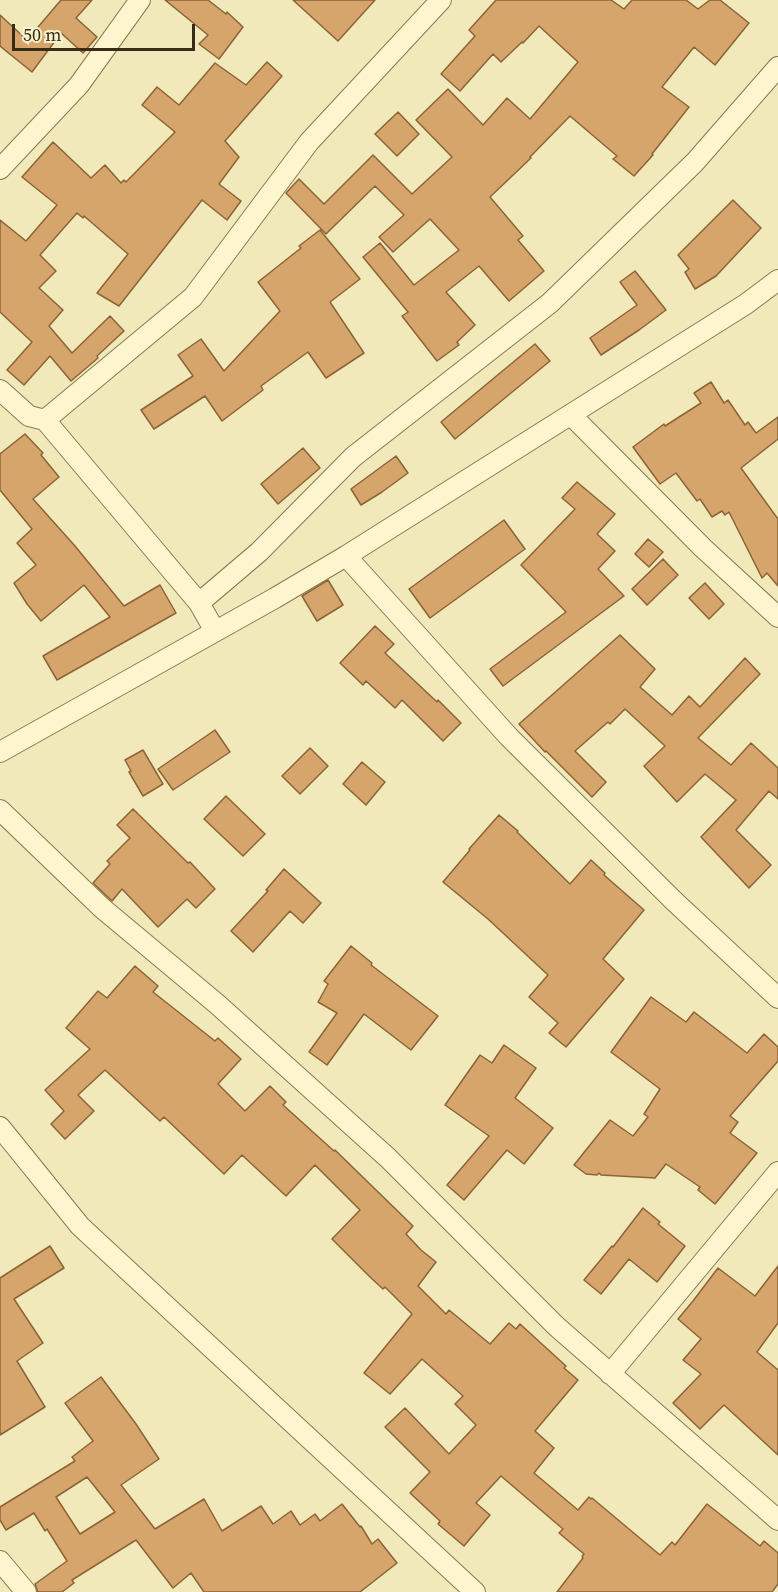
<!DOCTYPE html>
<style>
body{margin:0}
#map{position:relative;width:778px;height:1592px;overflow:hidden;background:#f2e9ba;font-family:"Source Serif 4",serif}
canvas{display:block}
.scale{position:absolute;left:12px;top:24px;width:183px;height:27px;box-sizing:border-box;border:3px solid #382c19;border-top:0;padding-left:8px;font-size:18px;line-height:21px;white-space:nowrap;color:#382c19;-webkit-text-stroke:4px #f9f2cb;paint-order:stroke}
</style>
<div id="map">
<canvas width="778" height="1592"></canvas>
<div class="scale">50 m</div>
</div>
<script>
const ctx = document.querySelector('canvas').getContext('2d');
ctx.lineJoin = 'round';
function fillPath(path, color) {
  ctx.fillStyle = color;
  ctx.fill(path, 'evenodd');
}
function poly(rows) {
  const path = new Path2D();
  for (const r of rows) {
    path.moveTo(r[0], r[1]);
    for (let i = 2; i < r.length; i += 2) path.lineTo(r[i], r[i + 1]);
  }
  return path;
}
function strokePath(path, color, width, dash) {
  ctx.strokeStyle = color;
  ctx.lineWidth = width;
  ctx.lineCap = dash ? 'butt' : 'round';
  ctx.setLineDash(dash || []);
  ctx.stroke(path);
}
const building = poly([
 [61,0,92,0,76,18,97,37,83,53,61,33,32,72,0,46,0,15,27,40,61,0],
 [165,0,208,0,226,14,227,12,243,27,219,59,199,44,208,35,165,0],
 [293,0,375,0,338,41,293,0],
 [496,0,611,0,624,9,632,0,686,0,698,9,710,0,720,0,749,23,715,65,694,47,662,87,689,107,652,154,653,155,634,176,613,159,617,156,570,116,530,157,531,158,490,197,523,236,518,240,544,271,509,301,479,266,446,292,475,325,457,342,459,345,437,361,402,316,408,312,363,257,380,243,414,285,459,250,430,219,393,252,379,237,404,215,375,186,326,234,286,193,299,179,324,204,373,155,412,194,452,157,416,120,448,89,483,125,507,98,530,119,578,62,539,26,523,43,522,42,501,62,493,54,460,91,441,74,475,36,469,30,496,0],
 [267,62,282,76,225,141,239,157,219,184,241,201,227,220,202,200,119,306,97,293,128,254,84,216,83,218,77,213,40,255,56,271,39,288,63,310,49,326,72,353,110,316,124,331,97,356,98,358,71,381,50,356,24,385,7,370,32,342,0,312,0,220,26,241,57,205,22,177,53,142,91,178,105,165,121,183,124,180,126,182,175,132,142,105,157,87,179,105,215,63,246,85,267,62],
 [398,112,419,134,397,156,375,134,398,112],
 [733,200,761,228,716,276,695,289,685,272,689,269,678,255,733,200],
 [320,230,360,279,330,302,364,353,326,378,308,352,261,386,263,390,222,421,205,396,154,429,141,410,193,376,178,355,201,339,224,371,280,311,258,282,301,248,299,246,320,230],
 [635,271,666,310,639,330,601,355,590,338,637,305,620,282,635,271],
 [535,344,550,361,455,439,441,422,535,344],
 [711,382,724,403,728,400,745,425,748,422,756,433,778,417,778,439,741,468,778,519,778,586,767,573,762,578,729,512,725,515,722,511,712,517,700,499,697,501,676,473,660,484,633,447,664,424,665,426,701,403,694,393,711,382],
 [25,434,43,453,41,455,59,477,33,499,75,546,124,606,160,585,176,613,57,680,43,656,110,617,84,585,41,621,27,604,14,583,36,565,17,543,32,529,0,490,0,454,25,434],
 [303,448,320,468,278,504,261,484,303,448],
 [396,456,408,473,382,492,361,505,351,489,396,456],
 [577,482,615,514,597,534,615,551,598,569,624,596,503,686,490,669,566,612,521,565,575,509,562,498,577,482],
 [504,520,525,549,430,618,409,589,504,520],
 [648,539,663,552,649,567,635,554,648,539],
 [663,559,678,575,647,605,632,589,663,559],
 [328,580,343,605,317,621,302,596,328,580],
 [705,583,724,604,709,619,689,598,705,583],
 [375,626,394,644,385,653,437,702,438,700,461,723,443,741,402,700,395,708,366,681,363,685,340,663,375,626],
 [620,635,655,669,640,687,672,715,689,696,700,707,745,658,760,674,698,738,731,765,751,743,778,768,778,799,769,791,736,830,771,865,749,888,701,837,736,800,705,774,677,802,644,766,665,746,625,709,610,724,608,722,575,751,606,782,592,797,546,751,545,752,519,724,620,635],
 [215,730,230,752,173,790,158,769,215,730],
 [310,748,328,766,300,794,282,776,310,748],
 [143,750,163,784,143,796,129,772,131,771,125,760,143,750],
 [362,762,385,782,366,805,343,784,362,762],
 [226,796,265,834,243,856,204,819,226,796],
 [133,809,188,863,190,862,215,889,196,908,187,899,158,927,122,889,112,901,93,883,110,864,107,861,130,838,117,825,133,809],
 [499,815,518,831,517,832,570,884,591,860,605,873,604,875,644,910,603,959,624,979,566,1047,549,1033,558,1023,529,997,548,975,488,919,443,882,470,850,469,849,499,815],
 [284,869,321,903,303,923,290,911,253,952,231,931,268,891,266,890,284,869],
 [351,946,372,963,371,965,438,1016,411,1050,364,1014,327,1065,309,1052,337,1013,318,1002,328,984,324,981,351,946],
 [135,966,158,986,153,992,215,1041,218,1038,241,1059,218,1084,245,1111,270,1086,286,1102,283,1105,334,1151,335,1150,413,1226,406,1234,421,1250,436,1262,418,1286,446,1314,449,1310,490,1344,509,1323,516,1329,520,1324,566,1366,564,1368,578,1380,535,1431,554,1448,534,1473,578,1510,589,1497,591,1499,592,1498,660,1555,672,1542,675,1545,707,1504,760,1546,764,1541,778,1553,778,1584,772,1592,557,1592,583,1558,582,1556,584,1554,559,1533,563,1529,501,1476,476,1503,490,1515,464,1546,438,1524,440,1521,410,1493,430,1472,385,1427,405,1408,449,1454,476,1425,455,1404,463,1396,422,1359,390,1394,364,1373,412,1314,385,1287,383,1289,370,1277,332,1239,360,1210,315,1165,286,1196,242,1155,224,1174,164,1117,160,1121,105,1070,78,1095,94,1111,65,1139,51,1124,64,1111,45,1090,90,1049,66,1028,98,991,107,998,135,966],
 [651,997,686,1022,694,1012,747,1053,764,1034,778,1047,778,1061,730,1116,738,1122,730,1133,757,1153,715,1204,698,1190,700,1187,666,1164,655,1178,601,1175,599,1173,597,1175,586,1174,574,1165,610,1120,633,1136,648,1117,644,1114,660,1089,611,1052,651,997],
 [504,1045,536,1068,515,1098,553,1128,524,1164,507,1150,464,1200,447,1185,489,1136,445,1105,480,1055,492,1063,504,1045],
 [643,1208,660,1222,658,1224,685,1246,657,1282,629,1259,601,1294,584,1280,612,1246,613,1247,643,1208],
 [50,1246,64,1268,14,1299,43,1343,17,1361,45,1407,0,1435,0,1278,50,1246],
 [778,1266,778,1323,757,1352,778,1370,778,1455,724,1405,700,1429,673,1403,701,1374,683,1360,701,1339,678,1319,693,1301,718,1268,755,1296,778,1266],
 [101,1377,136,1424,159,1459,121,1485,155,1529,204,1499,222,1531,261,1506,273,1524,291,1511,300,1525,315,1514,320,1521,342,1504,360,1527,361,1526,372,1544,378,1539,397,1563,360,1592,204,1592,191,1573,173,1588,136,1540,72,1580,74,1583,62,1592,38,1592,35,1584,67,1561,47,1529,45,1531,34,1513,6,1530,0,1520,0,1507,75,1461,72,1457,93,1441,65,1403,101,1377],
 [87,1477,115,1512,80,1534,56,1497,87,1477]
]);
fillPath(building, '#d5a56c');
strokePath(building, '#8c6436', 1.5);
const minor = poly([
 [0,169,79,85,140,0],
 [0,390,29,416,45,420,199,603,215,631],
 [571,415,703,548,778,617],
 [45,420,193,297,309,142,441,0],
 [346,556,509,737,674,901,778,998],
 [199,603,259,552,353,457,550,303,695,162,778,67],
 [0,752,275,598,346,556,746,304,778,280],
 [0,810,102,908,217,1004,388,1158,556,1326,778,1520],
 [0,1127,80,1226,475,1592],
 [610,1374,778,1172],
 [0,1561,26,1592]
]);
strokePath(minor, '#8b7853', 22);
strokePath(minor, '#fcf5ce', 20);
</script>
